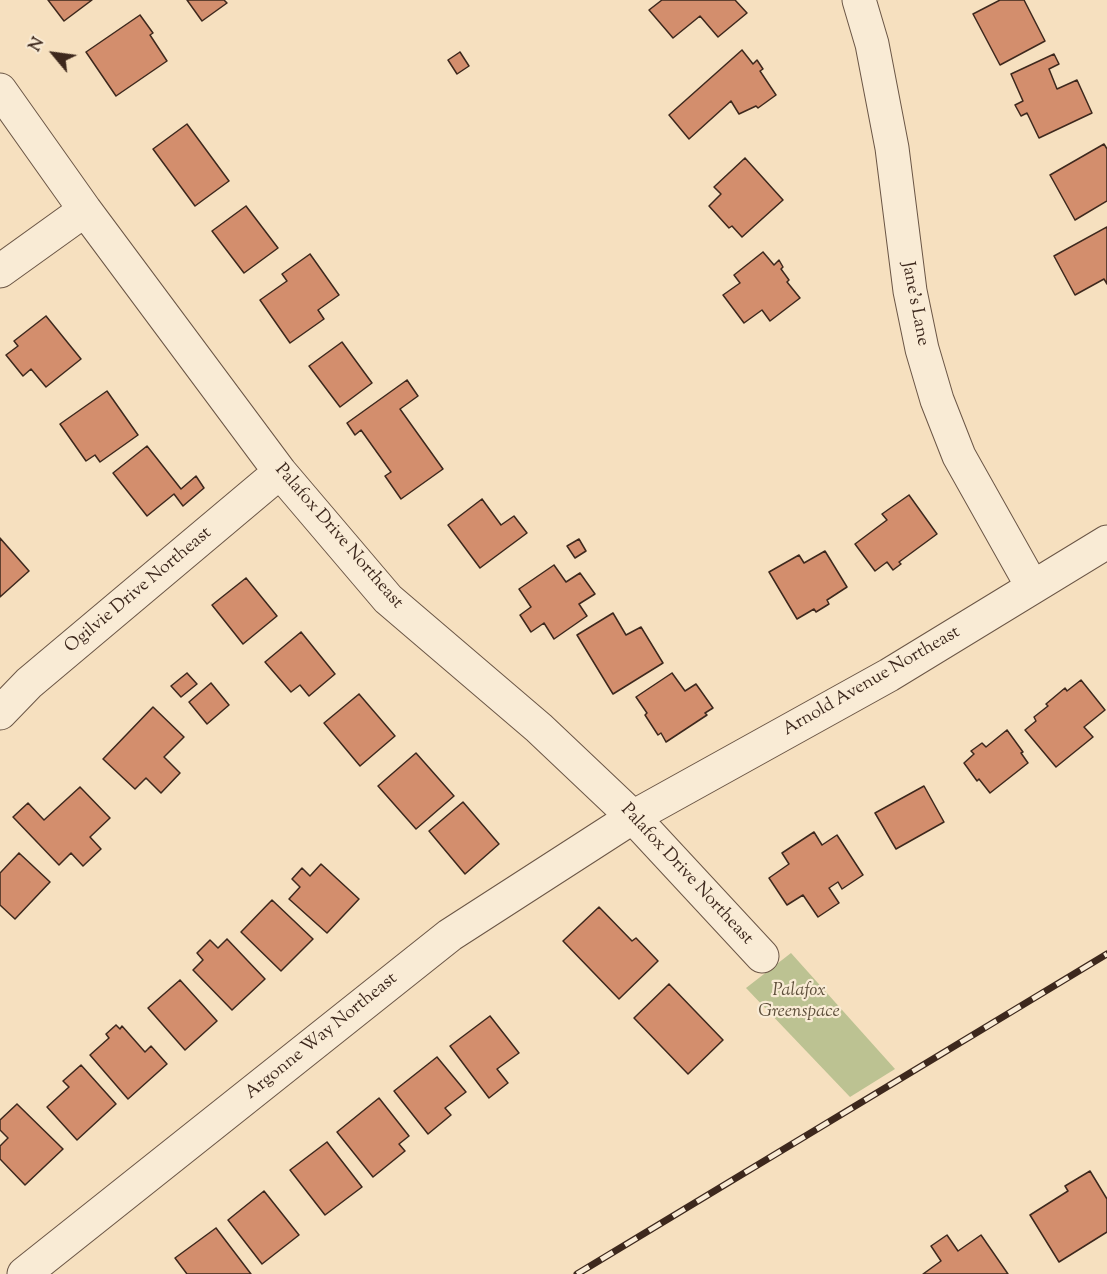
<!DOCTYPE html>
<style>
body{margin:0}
#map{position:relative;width:1107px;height:1274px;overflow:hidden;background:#f6e0bf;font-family:"Sorts Mill Goudy",serif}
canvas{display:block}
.north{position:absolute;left:24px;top:24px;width:60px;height:60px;-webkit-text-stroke:4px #f9ebd5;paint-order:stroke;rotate:299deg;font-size:16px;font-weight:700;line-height:24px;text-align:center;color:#3d281d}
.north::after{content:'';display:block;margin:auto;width:21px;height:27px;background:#3d281d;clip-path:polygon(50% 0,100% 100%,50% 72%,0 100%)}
</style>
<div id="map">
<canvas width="1107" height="1274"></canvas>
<div class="north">N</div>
</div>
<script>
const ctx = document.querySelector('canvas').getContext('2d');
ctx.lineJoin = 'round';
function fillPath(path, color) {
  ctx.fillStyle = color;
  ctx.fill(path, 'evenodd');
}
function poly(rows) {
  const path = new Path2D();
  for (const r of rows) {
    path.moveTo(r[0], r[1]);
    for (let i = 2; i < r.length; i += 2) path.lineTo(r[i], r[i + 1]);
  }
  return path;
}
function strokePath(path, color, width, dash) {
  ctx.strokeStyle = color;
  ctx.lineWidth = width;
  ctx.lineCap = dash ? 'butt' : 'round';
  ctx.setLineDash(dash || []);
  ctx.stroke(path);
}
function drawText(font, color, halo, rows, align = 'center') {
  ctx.font = font + ' "Sorts Mill Goudy",serif';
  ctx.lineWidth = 4.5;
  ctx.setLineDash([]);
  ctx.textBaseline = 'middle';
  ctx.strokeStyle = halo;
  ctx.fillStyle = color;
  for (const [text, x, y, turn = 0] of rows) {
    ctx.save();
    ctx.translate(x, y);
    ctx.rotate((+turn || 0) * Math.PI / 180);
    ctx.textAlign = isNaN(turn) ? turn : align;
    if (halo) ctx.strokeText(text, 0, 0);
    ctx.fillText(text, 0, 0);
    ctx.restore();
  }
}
fillPath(poly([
 [791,953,895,1069,850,1097,746,988]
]), '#bcc292');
const building = poly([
 [48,0,92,0,64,21,48,0],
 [187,0,224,0,227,3,202,21,187,0],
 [662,0,735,0,747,13,718,37,700,16,673,38,649,10,662,0],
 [1000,0,1024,0,1045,41,1000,65,973,14,1000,0],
 [140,15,153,33,150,35,167,61,116,96,86,52,140,15],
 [742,50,753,64,757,60,763,69,760,71,776,95,758,108,756,106,739,114,731,101,689,139,669,115,742,50],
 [460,52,469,66,457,74,448,60,460,52],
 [1054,54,1059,64,1049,69,1057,89,1077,80,1092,113,1039,138,1027,113,1021,116,1015,105,1023,101,1011,74,1054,54],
 [187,124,229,181,195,206,153,149,187,124],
 [1104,144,1107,149,1107,201,1075,220,1050,175,1104,144],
 [745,158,783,200,742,237,732,226,729,228,709,206,721,194,714,187,745,158],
 [246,206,278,248,244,273,212,231,246,206],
 [1107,227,1107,284,1104,279,1075,295,1054,256,1107,227],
 [763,252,774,265,779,260,783,267,781,269,789,280,787,282,800,298,770,321,762,310,744,323,723,295,740,283,734,275,763,252],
 [310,254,339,295,318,310,324,319,290,343,260,300,287,281,282,274,310,254],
 [46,316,81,359,46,387,31,369,23,376,6,355,18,346,14,341,46,316],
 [342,342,372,383,340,407,309,366,342,342],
 [407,380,418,396,400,409,443,469,401,499,385,476,391,472,361,430,355,435,347,423,407,380],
 [107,391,138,435,100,462,95,455,86,461,60,424,107,391],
 [147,446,181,489,196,476,204,488,183,506,174,494,147,516,113,473,147,446],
 [909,495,937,534,899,562,901,564,893,570,887,562,875,571,855,544,887,520,882,514,909,495],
 [482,499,501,525,514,516,527,533,480,568,448,525,482,499],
 [0,538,29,571,0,597,0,538],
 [579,539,586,551,575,558,567,546,579,539],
 [825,551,847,587,827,600,829,604,816,612,814,609,797,619,769,572,799,555,804,563,825,551],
 [554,565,566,582,580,573,595,594,579,604,587,616,554,639,544,623,531,632,520,615,531,607,519,589,554,565],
 [246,578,277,616,243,644,212,605,246,578],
 [613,613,626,635,641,627,663,663,613,694,577,635,613,613],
 [301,632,335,674,309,696,300,685,291,692,265,662,301,632],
 [187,673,197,684,181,697,171,686,187,673],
 [672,673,685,691,696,684,713,708,705,713,707,715,666,742,661,733,658,735,645,715,647,713,636,697,672,673],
 [1081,680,1105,710,1084,727,1093,737,1056,767,1025,730,1036,721,1034,717,1048,706,1046,704,1065,688,1067,691,1081,680],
 [211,683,229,705,207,724,189,702,211,683],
 [359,694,395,736,360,766,324,723,359,694],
 [153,707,184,737,164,757,180,773,161,793,146,778,135,789,103,759,153,707],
 [1007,730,1023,752,1021,753,1028,763,990,793,979,779,977,781,964,763,974,754,971,751,982,743,986,747,1007,730],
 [416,753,454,796,416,829,378,786,416,753],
 [924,786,944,822,896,849,875,813,924,786],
 [80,787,110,818,90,837,101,849,83,866,71,853,59,865,13,817,28,803,44,820,80,787],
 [463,802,499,844,465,874,429,831,463,802],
 [814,832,822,845,837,835,863,875,842,889,838,882,829,888,839,903,818,917,803,895,787,905,769,878,789,864,782,853,814,832],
 [19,853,50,882,15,919,0,905,0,873,19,853],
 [321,864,359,899,327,933,289,899,300,887,292,879,302,868,310,876,321,864],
 [272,900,313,939,281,971,241,932,272,900],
 [599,907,632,941,636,938,658,961,619,999,563,941,599,907],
 [227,939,265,979,232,1010,193,970,203,960,197,953,210,940,218,948,227,939],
 [180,980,217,1021,185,1050,148,1008,180,980],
 [669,984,723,1040,688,1074,634,1018,669,984],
 [490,1016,519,1053,497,1069,508,1083,489,1098,450,1046,490,1016],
 [116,1025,120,1029,122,1026,145,1052,151,1046,167,1064,128,1099,90,1055,109,1038,106,1034,116,1025],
 [437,1057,466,1092,445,1108,451,1115,428,1134,394,1091,437,1057],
 [81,1065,116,1104,77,1140,47,1107,69,1087,63,1081,81,1065],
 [379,1098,409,1136,399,1144,405,1151,373,1177,337,1132,379,1098],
 [17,1104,63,1149,25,1185,0,1159,0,1146,8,1138,0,1130,0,1120,17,1104],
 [327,1142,362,1187,325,1215,290,1170,327,1142],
 [1090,1171,1107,1199,1107,1232,1059,1262,1030,1215,1068,1191,1065,1186,1090,1171],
 [264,1191,299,1235,262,1264,228,1220,264,1191],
 [216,1228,251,1274,187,1274,175,1258,216,1228],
 [947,1235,958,1251,981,1235,1008,1274,923,1274,941,1261,931,1246,947,1235]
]);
fillPath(building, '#d38e6d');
strokePath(building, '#3d281d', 1.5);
const minor = poly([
 [859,0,872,44,892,148,910,291,922,349,937,400,959,456,1032,586],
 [0,90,85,210,280,472,388,599,539,728,633,817,762,956],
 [0,271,85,210],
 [0,713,29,683,280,472],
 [24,1274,450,935,633,817,889,675,1107,542]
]);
strokePath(minor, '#6b5646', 35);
strokePath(minor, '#f9ebd5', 33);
const rail = poly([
 [577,1274,1107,954]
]);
strokePath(rail, '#3d281d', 7);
strokePath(rail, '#f9ebd5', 4.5, [14]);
drawText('18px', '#3d281d', '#f9ebd5', [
 ["Jane's Lane",914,304,79],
 ["Palafox Drive Northeast",338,537,49],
 ["Ogilvie Drive Northeast",139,591,-40],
 ["Arnold Avenue Northeast",872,682,-30],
 ["Palafox Drive Northeast",686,875,47],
 ["Argonne Way Northeast",322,1037,-39]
]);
drawText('italic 18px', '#5d4e3a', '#f9ebd5', [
 ["Palafox",799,992],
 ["Greenspace",799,1013]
]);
</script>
